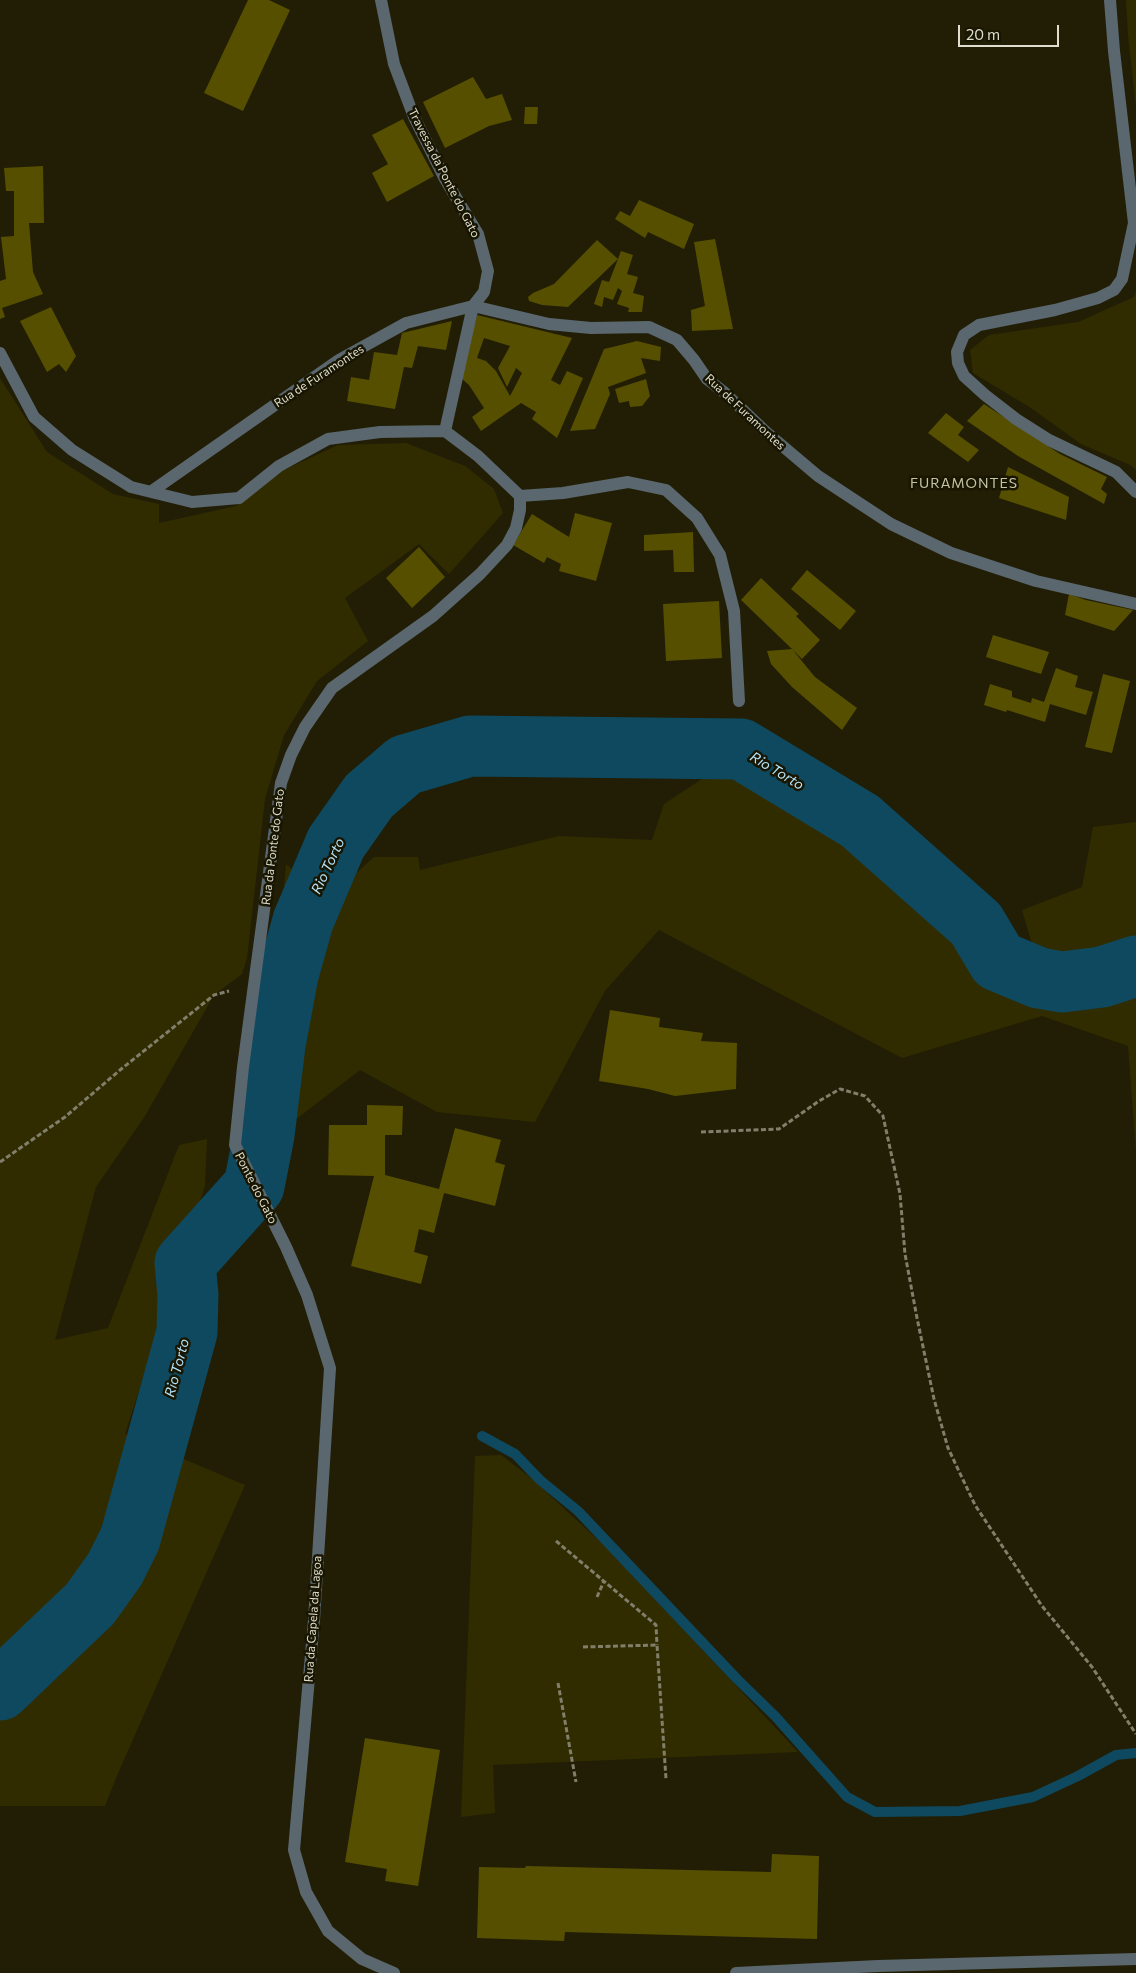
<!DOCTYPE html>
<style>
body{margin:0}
#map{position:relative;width:1136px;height:1973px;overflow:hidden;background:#211e05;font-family:Commissioner,sans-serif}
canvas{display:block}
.scale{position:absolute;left:958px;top:25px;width:101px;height:22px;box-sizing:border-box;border:2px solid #dfdecf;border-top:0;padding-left:6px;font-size:15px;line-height:18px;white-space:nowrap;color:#dfdecf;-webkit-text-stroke:4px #181500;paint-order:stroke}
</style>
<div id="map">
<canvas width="1136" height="1973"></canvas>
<div class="scale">20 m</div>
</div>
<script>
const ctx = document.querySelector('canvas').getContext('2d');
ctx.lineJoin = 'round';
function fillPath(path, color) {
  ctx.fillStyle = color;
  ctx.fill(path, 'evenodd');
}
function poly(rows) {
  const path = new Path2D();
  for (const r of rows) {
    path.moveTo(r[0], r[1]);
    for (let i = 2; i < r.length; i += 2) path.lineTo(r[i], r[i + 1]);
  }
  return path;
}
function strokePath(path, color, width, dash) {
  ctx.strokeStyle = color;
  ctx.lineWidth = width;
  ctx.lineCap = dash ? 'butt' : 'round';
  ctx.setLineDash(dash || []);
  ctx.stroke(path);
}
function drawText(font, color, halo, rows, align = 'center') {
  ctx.font = font + ' Commissioner,sans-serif';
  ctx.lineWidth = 5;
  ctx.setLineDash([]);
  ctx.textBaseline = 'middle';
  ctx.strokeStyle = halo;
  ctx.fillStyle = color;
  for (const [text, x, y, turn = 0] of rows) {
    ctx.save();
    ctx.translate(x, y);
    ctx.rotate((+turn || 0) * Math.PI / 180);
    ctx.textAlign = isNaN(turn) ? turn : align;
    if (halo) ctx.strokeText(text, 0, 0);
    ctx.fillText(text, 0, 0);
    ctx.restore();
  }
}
fillPath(poly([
 [1126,0,1136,0,1136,107,1128,35],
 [1136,291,1136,470,1130,465,1081,444,1031,408,973,373,970,350,989,335,1078,322,1134,297],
 [0,378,47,452,113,494,159,504,159,523,236,506,284,470,338,445,406,443,465,466,494,489,503,513,449,574,419,544,345,598,368,641,317,681,284,735,265,799,247,958,242,974,214,995,145,1116,96,1187,55,1340,108,1328,179,1145,207,1139,205,1186,125,1434,245,1485,116,1778,105,1806,0,1806],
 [740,754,857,826,972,927,995,965,1037,983,1061,987,1103,982,1136,971,1136,1152,1128,1046,1042,1016,902,1058,659,930,605,991,535,1122,437,1112,360,1070,277,1134,249,1123,272,985,282,914,286,864,328,899,374,857,418,857,420,870,559,836,652,840,664,804],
 [1136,822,1136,952,1113,966,1037,961,1022,910,1082,887,1093,827],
 [501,1455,531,1478,609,1550,798,1752,493,1765,495,1813,461,1817,475,1456]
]), '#312c00');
strokePath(poly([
 [482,1436,515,1454,540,1480,578,1511,737,1679,775,1716,847,1797,875,1812,960,1811,1033,1797,1078,1776,1116,1755,1136,1753]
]), '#0f495f', 10);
strokePath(poly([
 [0,1690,90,1604,115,1569,130,1539,187,1332,188,1295,185,1263,254,1186,264,1135,275,1045,288,975,303,921,336,843,369,796,405,765,470,746,741,749,860,821,976,924,998,961,1039,978,1062,982,1102,977,1136,966]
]), '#0f495f', 61);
fillPath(poly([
 [248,0,269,0,290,10,243,111,204,93],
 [473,77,486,99,502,94,512,120,489,126,445,148,423,102],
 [525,107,538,107,537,124,524,124],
 [403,119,434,176,387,202,372,173,388,164,372,135],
 [43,166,44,223,29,223,33,272,43,294,2,308,5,317,0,319,0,281,6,279,1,237,14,236,14,191,6,191,4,168],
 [639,200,694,224,684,249,648,232,645,238,615,219,620,211,630,216],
 [715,239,733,329,692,331,691,310,705,306,694,242],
 [597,240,618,259,621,251,633,255,627,274,638,277,633,293,644,296,642,312,628,312,629,308,617,304,622,291,618,288,613,300,604,297,602,307,594,304,602,280,609,282,618,259,568,307,542,305,529,301,528,297,533,293,554,284],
 [51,307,76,356,66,372,59,364,47,372,20,321],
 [477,315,572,338,551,380,560,385,567,371,583,378,557,438,532,419,536,412,521,403,481,431,472,417,484,408,469,385,461,378],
 [484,338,510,346,498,368,507,387,516,368,522,373,510,396,496,371,486,361,477,358],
 [452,321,446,350,418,346,412,368,404,367,395,409,347,401,351,377,369,380,374,352,397,355,402,333],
 [637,341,661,347,660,361,641,358,646,373,608,387,610,394,595,429,570,431,604,349],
 [646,379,650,396,642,406,630,407,629,401,619,403,615,389],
 [984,404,1060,454,1107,477,1101,489,1107,494,1104,504,1018,456,967,421],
 [946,413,964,427,958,435,979,450,968,462,928,433],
 [1008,467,1069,497,1066,520,999,498],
 [575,513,612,523,596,581,559,571,561,564,547,557,544,563,513,545,532,514,569,537],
 [693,532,694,572,674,572,673,550,644,551,644,535],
 [419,547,445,577,412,608,386,578],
 [807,570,856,611,840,630,791,589],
 [761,578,799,614,796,616,820,640,802,659,792,649,815,677,857,708,842,730,792,687,771,664,767,651,792,649,741,600],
 [1069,594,1086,600,1133,610,1114,631,1065,615],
 [719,601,722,658,666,661,663,604],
 [993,635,1049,652,1041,674,986,657],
 [1056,668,1078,676,1075,687,1093,692,1086,715,1050,704,1045,722,1007,710,1006,712,984,705,990,684,1012,691,1012,697,1031,703,1032,698,1044,702],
 [1103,674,1130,681,1112,753,1085,747],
 [610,1010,660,1018,659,1027,703,1033,701,1041,737,1043,736,1089,675,1096,648,1089,599,1081],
 [367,1105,403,1106,402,1135,385,1135,385,1175,439,1189,455,1128,501,1140,495,1162,505,1165,495,1206,444,1193,434,1233,419,1229,414,1252,428,1256,421,1284,351,1266,374,1176,328,1175,329,1125,367,1125],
 [365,1738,440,1750,418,1886,385,1881,387,1869,345,1862],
 [772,1854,819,1856,817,1939,565,1932,564,1941,477,1938,479,1867,525,1868,526,1866,771,1872]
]), '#574f00');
strokePath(poly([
 [701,1132,779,1129,819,1101,840,1089,865,1096,883,1116,900,1194,905,1254,917,1318,934,1399,948,1448,975,1505,1042,1606,1092,1667,1136,1734],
 [0,1162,65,1117,120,1070,214,995,229,991],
 [556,1541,656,1625,657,1645],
 [597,1597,604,1581],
 [583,1647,657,1645,666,1779],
 [558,1683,576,1782]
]), '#817f6b', 3, [5, 2.5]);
strokePath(poly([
 [381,0,394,64,414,117,445,179,478,234,488,271,484,292,473,306,445,431],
 [1110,0,1114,51,1134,223,1122,279,1114,290,1098,298,1055,310,979,325,964,335,957,352,958,363,964,376,985,395,1016,419,1049,440,1116,472,1136,492],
 [0,353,34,417,72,450,131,487,192,502,239,498,279,466,328,439,380,432,445,431,478,456,520,496,520,510,516,528,507,545,480,574,433,616,332,688,305,727,291,755,281,783,243,1067,235,1145,286,1247,307,1295,330,1368,314,1620,294,1850,306,1892,328,1931,362,1959,394,1973],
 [152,491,339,360,406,323,473,306,549,324,591,328,649,327,677,340,694,360,707,379,725,393,766,432,818,476,891,524,951,553,1036,581,1136,604],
 [520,496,563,493,628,482,666,490,697,518,720,555,734,611,739,701],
 [736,1973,878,1966,1136,1959]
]), '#5a676e', 12);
drawText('12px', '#dfdecf', '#181500', [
 ["Travessa da Ponte do Gato",444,173,63],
 ["Rua de Furamontes",319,376,-33],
 ["Rua de Furamontes",745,412,43],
 ["Rua da Ponte do Gato",273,847,-83],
 ["Ponte do Gato",256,1188,63],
 ["Rua da Capela da Lagoa",313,1619,-86]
]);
ctx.letterSpacing = '1px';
drawText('14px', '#c6c3a5', '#181500', [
 ["FURAMONTES",964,483]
]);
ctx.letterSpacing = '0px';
drawText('italic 14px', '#b5e4fa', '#181500', [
 ["Rio Torto",777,771,31],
 ["Rio Torto",328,866,-65],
 ["Rio Torto",177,1368,-75]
]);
</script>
